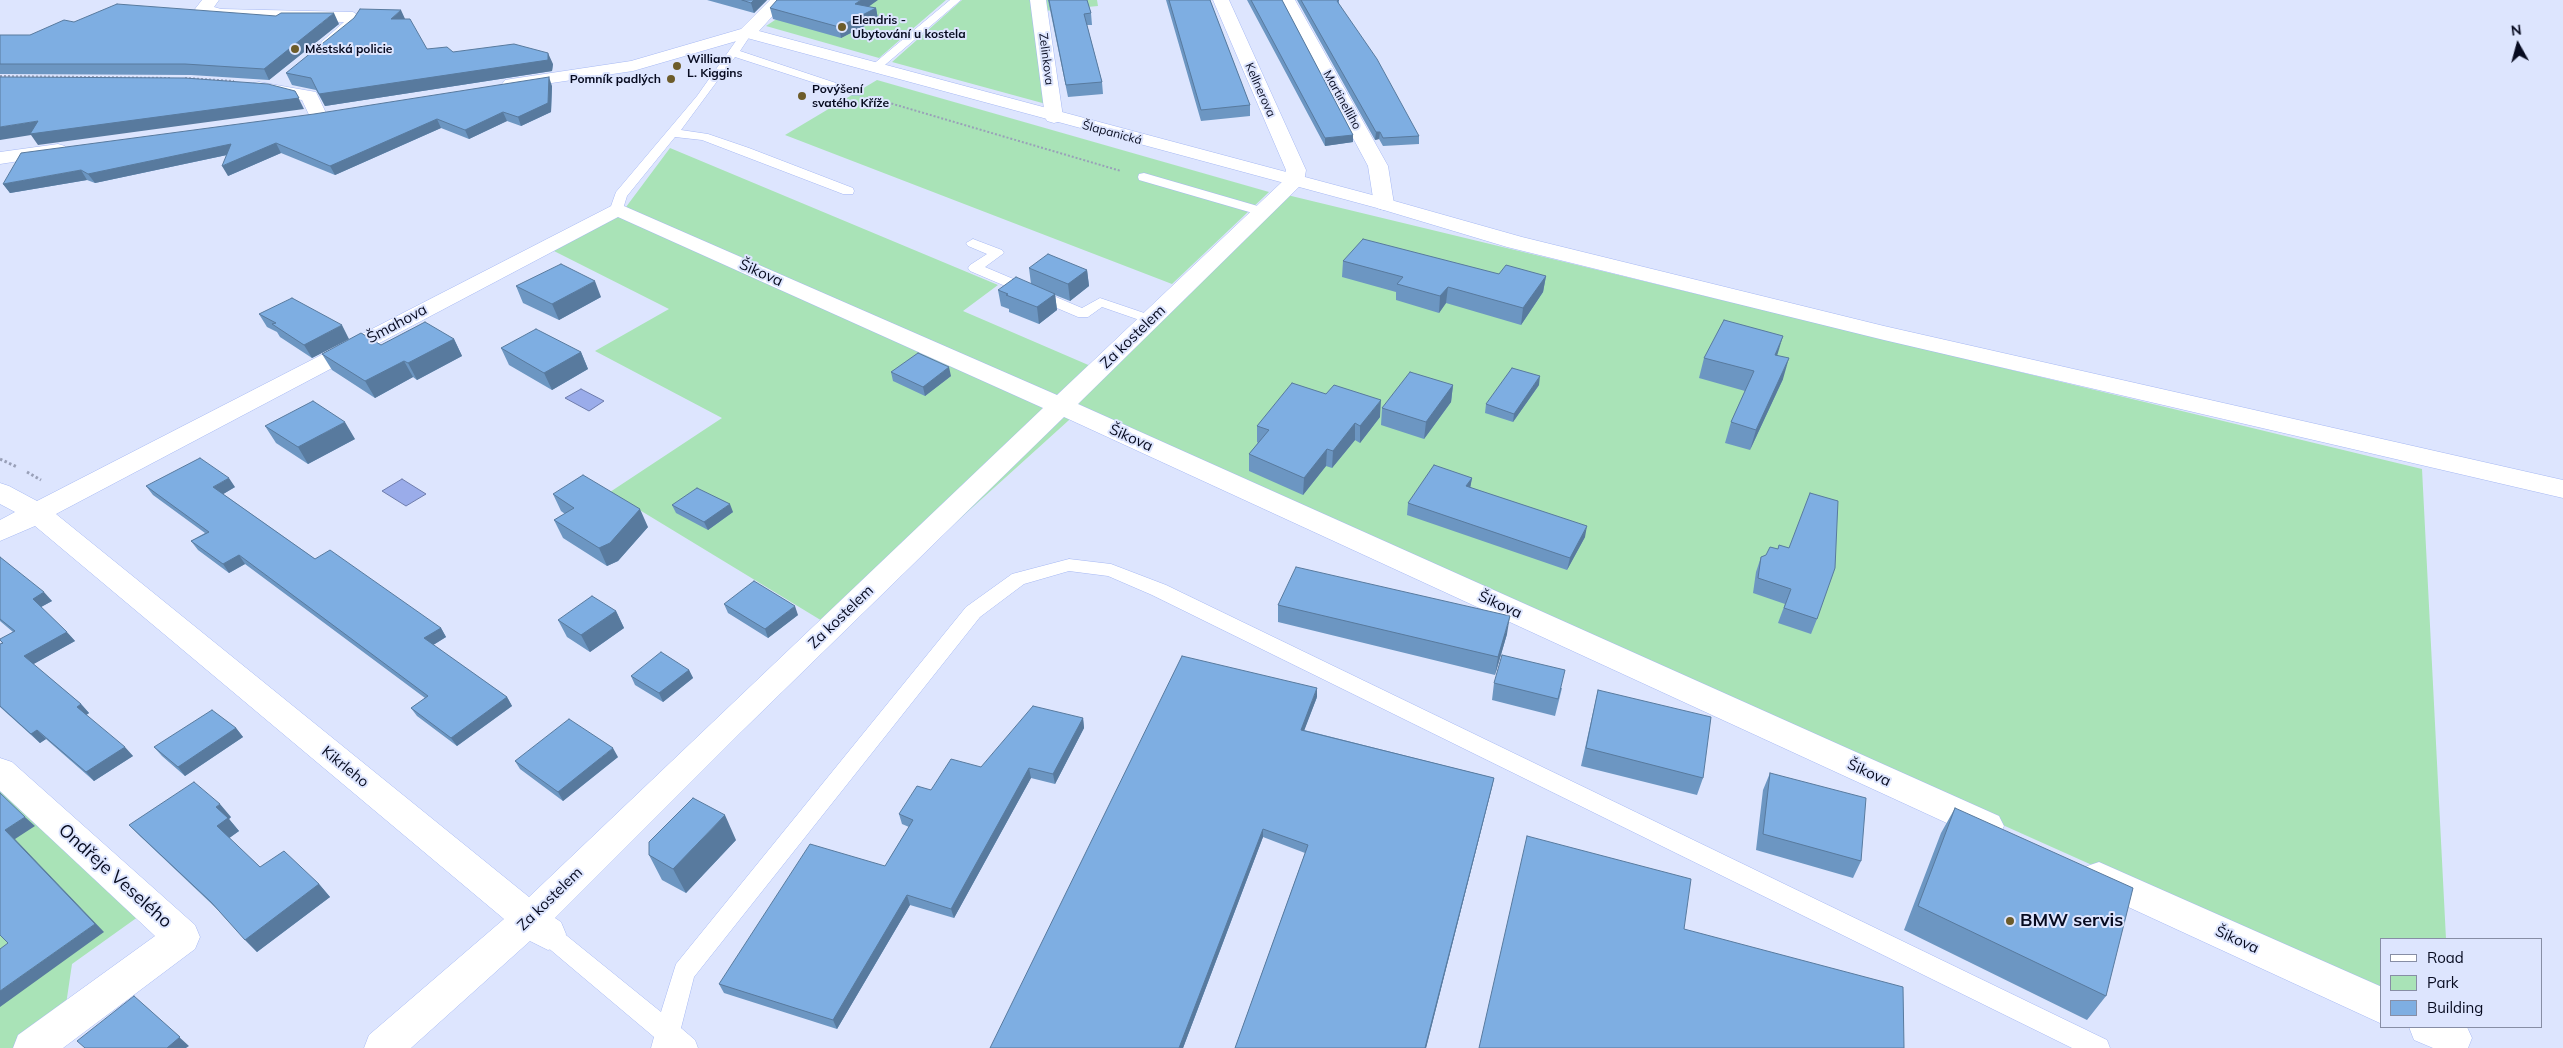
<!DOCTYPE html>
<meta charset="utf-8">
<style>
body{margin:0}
#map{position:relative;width:2563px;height:1048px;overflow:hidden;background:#dde5fe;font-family:Mulish,sans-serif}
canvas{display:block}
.legend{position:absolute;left:2380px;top:938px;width:162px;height:90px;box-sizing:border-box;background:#dde5fe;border:1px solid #878ea5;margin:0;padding:6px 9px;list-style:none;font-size:15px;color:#070b20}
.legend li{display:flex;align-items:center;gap:10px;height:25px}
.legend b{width:25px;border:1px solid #878ea5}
.north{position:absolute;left:2493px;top:20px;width:50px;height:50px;-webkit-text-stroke:4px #dde5fe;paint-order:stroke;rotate:353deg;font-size:14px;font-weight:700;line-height:20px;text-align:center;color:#070b20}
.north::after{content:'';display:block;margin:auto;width:18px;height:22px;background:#070b20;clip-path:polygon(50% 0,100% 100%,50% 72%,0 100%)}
</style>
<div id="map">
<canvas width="2563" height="1048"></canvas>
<ul class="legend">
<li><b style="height:6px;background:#fff"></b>Road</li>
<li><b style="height:14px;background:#a9e3b7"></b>Park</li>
<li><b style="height:14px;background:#7eaee2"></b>Building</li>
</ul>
<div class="north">N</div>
</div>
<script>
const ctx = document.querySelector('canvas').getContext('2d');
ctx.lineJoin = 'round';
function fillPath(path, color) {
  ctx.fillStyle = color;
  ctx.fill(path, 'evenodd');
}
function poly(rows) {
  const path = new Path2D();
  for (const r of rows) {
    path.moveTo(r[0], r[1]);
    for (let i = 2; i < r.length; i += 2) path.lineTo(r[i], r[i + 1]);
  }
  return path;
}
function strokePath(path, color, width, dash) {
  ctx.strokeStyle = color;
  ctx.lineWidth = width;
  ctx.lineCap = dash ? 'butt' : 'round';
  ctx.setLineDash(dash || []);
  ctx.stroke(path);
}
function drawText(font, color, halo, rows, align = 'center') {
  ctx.font = font + ' Mulish,sans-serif';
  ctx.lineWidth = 4;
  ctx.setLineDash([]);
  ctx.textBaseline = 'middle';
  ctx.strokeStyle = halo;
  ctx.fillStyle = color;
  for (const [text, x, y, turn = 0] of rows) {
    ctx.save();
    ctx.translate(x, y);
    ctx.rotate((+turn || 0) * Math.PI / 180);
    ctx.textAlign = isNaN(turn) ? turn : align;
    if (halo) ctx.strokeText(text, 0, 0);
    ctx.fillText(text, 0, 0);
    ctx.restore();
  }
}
fillPath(poly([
 [873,0,946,0,879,58,766,26,793,8],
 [962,0,1097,0,1098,6,1044,11,1057,107,892,62],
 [877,80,1269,192,1172,284,785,135],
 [670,148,998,285,963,311,1093,367,1283,194,2422,469,2446,939,2382,939,2382,995,1079,411,837,630,610,492,722,418,595,351,669,309,550,249,626,207],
 [0,772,142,914,72,964,64,1018,24,1048,0,1048]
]), '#a9e3b7');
const water = poly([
 [581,389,604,401,589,411,565,398,581,389],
 [402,479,426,494,406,506,382,491,402,479]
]);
fillPath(water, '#9aacea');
strokePath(water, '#6e7cad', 1);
const lane = poly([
 [950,0,961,0,879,70,871,70,871,66,950,0],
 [747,30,752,33,740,51,860,91,862,93,860,95,852,95,735,57,681,130,708,134,749,148,853,188,854,191,853,194,843,194,702,140,675,137,627,196,622,212,612,212,610,209,616,192,697,96,743,31,747,30],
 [1144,173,1268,209,1270,212,1263,216,1139,180,1138,177,1139,174,1144,173],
 [973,239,1002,250,1004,253,985,267,1082,308,1100,298,1156,317,1158,320,1151,324,1102,307,1088,317,1078,317,970,271,968,268,970,265,987,254,968,246,966,243,973,239],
 [1069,559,1111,564,1166,585,2107,1040,2110,1048,2072,1048,1152,595,1108,576,1069,571,1024,584,980,617,694,977,681,1028,695,1040,698,1048,651,1048,654,1037,540,941,536,934,540,927,548,924,556,927,661,1012,676,964,966,607,1012,574,1069,559]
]);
const street = poly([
 [202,0,219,0,214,7,221,9,353,12,361,17,358,28,333,49,327,50,321,49,318,45,344,22,220,19,197,13,195,9,202,0],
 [1030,0,1046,0,1063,117,1061,121,1054,123,1047,121,1045,117,1030,0],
 [1213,0,1229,0,1306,170,1304,182,1078,404,1999,816,2004,826,1999,836,1987,840,1975,836,1064,417,741,732,555,918,561,922,566,934,561,946,548,950,530,941,411,1048,364,1048,369,1035,504,919,35,526,0,541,0,520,15,512,0,504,0,483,9,486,37,501,617,203,1057,395,1284,180,1286,170,1213,0],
 [618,217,1043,408,529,897,56,514,618,217],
 [1279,0,1295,0,1388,166,1394,204,1391,208,1384,210,1377,208,1374,204,1368,166,1279,0],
 [259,82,316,92,327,115,325,119,311,119,302,100,253,91,250,87,253,83,259,82],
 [0,758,12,762,195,925,200,937,195,949,63,1048,13,1048,18,1035,155,936,0,791,0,758],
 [2099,862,2382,987,2382,1024,2087,888,2081,877,2087,866,2099,862],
 [2409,1027,2467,1027,2472,1038,2468,1048,2433,1048,2414,1040,2409,1027]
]);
const secondary = poly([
 [770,0,787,0,759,31,1391,200,1522,237,1884,326,2563,480,2563,498,1884,340,1507,247,1377,208,747,38,633,71,511,89,505,88,502,84,505,80,511,79,631,61,741,29,770,0],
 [58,144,65,146,68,150,65,154,0,164,0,152,58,144]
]);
strokePath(lane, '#a6b8f3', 1);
strokePath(street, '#a6b8f3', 1);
strokePath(secondary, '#a6b8f3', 1);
strokePath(poly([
 [0,76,172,78],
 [185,78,234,81],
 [876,99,1121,171]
]), '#99a0b8', 2, [2, 2]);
strokePath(poly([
 [0,459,17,467],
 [27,472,41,480]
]), '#99a0b8', 3, [2.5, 2.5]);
fillPath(lane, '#fff');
fillPath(street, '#fff');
fillPath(secondary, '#fff');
fillPath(poly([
 [707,0,767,0,754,13],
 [1048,0,1087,0,1091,13,1092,25,1087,25,1102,82,1103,94,1068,97],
 [1166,0,1210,0,1250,105,1250,116,1201,121],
 [1247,0,1282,0,1353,135,1353,142,1325,146],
 [1297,0,1339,0,1339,4,1419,136,1419,144,1383,146,1379,139,1375,140],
 [869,7,876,8,878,19,841,38,773,19,770,8],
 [405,19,427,49,453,52,553,64,552,71,325,106,316,90,292,85,286,73],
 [74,22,339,24,269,80,191,75,0,74,0,35,30,35],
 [552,86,551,112,521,126,507,121,469,139,441,128,335,175,281,153,228,176,227,155,95,183,87,180,10,193,3,184],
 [1343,261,1499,274,1546,276,1543,292,1521,325,1446,303,1439,313,1396,300,1396,292,1342,277],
 [1029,268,1087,270,1089,286,1070,301,1055,295,1057,310,1039,324,1009,312,1009,309,1001,306,998,290,1031,284],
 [516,286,601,297,559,320,523,303],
 [259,314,349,339,312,358,280,337,277,332,267,327],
 [454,339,462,356,417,380,413,377,375,398,332,370,322,354,381,345],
 [501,348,581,352,588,369,552,390,509,365],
 [1777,355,1783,379,1750,450,1725,443,1731,422,1745,391,1699,378,1704,358],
 [891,372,951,376,925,396,893,381],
 [1453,385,1451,402,1424,439,1381,425,1382,408],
 [1539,385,1513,422,1485,413,1486,404],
 [1380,417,1360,443,1355,440,1332,468,1326,466,1303,495,1249,471,1249,454,1258,443,1257,442,1257,426],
 [265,426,355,439,308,464,276,443],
 [1472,478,1470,487,1585,537,1567,570,1407,515,1408,503],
 [146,486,235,487,223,494,315,559,441,628,446,637,433,645,507,697,512,706,457,746,417,716,411,708,425,698,245,564,229,573,198,550,191,541,205,533,153,495],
 [553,494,648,527,618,561,607,566,563,538,554,520,565,514,561,511],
 [672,505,733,512,708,530,676,513],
 [0,557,52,601,41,607,75,641,33,664,81,704,89,713,86,715,133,756,94,781,46,739,40,743,0,707,0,644,2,643,0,640,13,632,0,621],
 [1761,557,1817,619,1811,634,1778,623,1785,604,1753,593,1756,572],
 [724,604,798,615,768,638,728,613],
 [1278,605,1507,634,1495,675,1278,622],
 [616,611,624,628,590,652,567,637,558,620],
 [689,670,693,678,663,702,635,685,631,676],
 [1494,683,1562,688,1555,716,1492,700],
 [1598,690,1703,778,1697,795,1581,766],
 [1317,697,1304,730,1494,778,1492,787,1426,1048,1235,1048,1305,853,1263,837,1183,1048,990,1048],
 [1083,718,1084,728,1055,784,1031,778,954,918,910,905,837,1029,724,993,719,984,885,866,909,827,902,824,899,814,981,767],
 [236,728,243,737,185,776,162,756,154,747],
 [618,757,563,801,520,769,515,761],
 [1770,773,1861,861,1853,878,1756,850,1763,790],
 [1955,808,2106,996,2087,1020,1904,930,1941,833],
 [231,817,229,819,239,831,229,838,260,867,319,884,330,897,257,952,217,909,141,837,129,825],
 [736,840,686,893,662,880,649,855]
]), '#6c96c2');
fillPath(poly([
 [754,0,767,0,754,13,751,3],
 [861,0,878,0,857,15,855,4],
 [876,8,878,19,841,38,839,27],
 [401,10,406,21,391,19],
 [334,13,339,24,269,80,264,69],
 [548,53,553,64,552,71,325,106,319,94],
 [549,77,552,86,551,112,521,126,518,117],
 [295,91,304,109,38,145,31,135,0,140,0,127,38,121],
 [503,112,507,121,469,139,465,130],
 [437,119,441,128,335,175,330,166],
 [1376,132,1380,132,1379,139,1375,140],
 [1353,135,1353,142,1325,146,1325,138],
 [276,143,281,153,228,176,222,166],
 [231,144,236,153,95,183,88,174],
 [81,170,87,180,10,193,3,184],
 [1087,270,1089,286,1070,301,1068,284],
 [1546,276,1543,292,1521,325,1523,308],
 [595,281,601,297,559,320,552,304],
 [1448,287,1446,303,1439,313,1440,296],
 [1055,294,1057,310,1039,324,1037,307],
 [342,325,349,339,312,358,304,345],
 [1783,336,1777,356,1775,355],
 [454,339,462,356,417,380,408,363],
 [581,352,588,369,552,390,544,373],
 [1789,358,1783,379,1750,450,1756,430],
 [404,361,413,377,375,398,365,381],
 [949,367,951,376,925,396,923,387],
 [1540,376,1539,385,1513,422,1514,414],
 [1453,385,1451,402,1424,439,1426,422],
 [1381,400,1380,417,1360,443,1360,426],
 [345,422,355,439,308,464,298,447],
 [1355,423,1355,440,1332,468,1333,451],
 [1327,449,1326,466,1303,495,1304,478],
 [229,478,235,487,220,496,213,487],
 [1472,478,1470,489,1466,486],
 [730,504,733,512,708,530,704,522],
 [640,509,648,527,618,561,607,566,599,548],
 [1587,526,1585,537,1567,570,1570,558],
 [239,555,245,564,229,573,223,564],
 [44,592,52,601,41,607,33,599],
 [795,606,798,615,768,638,765,629],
 [616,611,624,628,590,652,581,635],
 [1510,616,1507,634,1495,675,1498,657],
 [441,628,446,637,430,647,424,638],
 [67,632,75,641,32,665,24,656],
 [689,670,693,678,663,702,659,693],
 [1317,688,1317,697,1301,739,1301,730],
 [507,697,512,706,457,746,451,738],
 [81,704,89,713,85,716,77,707],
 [1083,718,1084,728,1055,784,1053,774],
 [236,728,243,737,185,776,178,767],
 [37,730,46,739,40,743,31,734],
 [125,747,133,756,94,781,86,772],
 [613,748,618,757,563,801,558,792],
 [1029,768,1031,778,954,918,951,909],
 [1494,778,1492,787,1426,1048,1425,1048],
 [220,804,231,817,229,819,239,831,228,839,217,826,216,807],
 [725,815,736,840,686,893,673,869],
 [25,817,35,826,15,839,104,932,0,1007,0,991,95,924,5,830],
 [1263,829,1263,837,1183,1048,1179,1048],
 [319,884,330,897,257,952,245,940],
 [907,895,910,905,837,1029,833,1020],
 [143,1004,189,1046,186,1048,167,1048]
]), '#587a9e');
const building = poly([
 [742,0,754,0,751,3,742,0],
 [777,0,861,0,855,4,876,8,839,27,770,8,777,0],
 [1049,0,1087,0,1091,13,1084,14,1102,82,1066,85,1049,0],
 [1169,0,1210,0,1250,105,1201,110,1169,0],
 [1251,0,1282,0,1353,135,1325,138,1251,0],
 [1301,0,1339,0,1337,1,1377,59,1419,136,1383,138,1380,132,1376,132,1301,0],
 [117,4,276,16,281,13,334,13,264,69,185,64,0,64,0,35,30,35,64,20,74,22,117,4],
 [360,9,401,10,391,19,410,19,427,49,447,47,453,52,514,44,548,53,548,60,319,94,311,78,286,73,354,18,360,9],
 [0,77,185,78,268,84,295,91,299,98,30,134,38,121,0,127,0,77],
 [549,77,548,103,518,117,503,112,465,130,437,119,330,166,276,143,222,166,231,144,88,174,81,170,3,184,21,153,314,114,549,77],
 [1363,239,1499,274,1506,265,1546,276,1523,308,1448,287,1440,296,1397,284,1403,277,1343,261,1363,239],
 [1048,254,1087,270,1068,284,1029,268,1048,254],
 [561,264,595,281,552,304,516,286,561,264],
 [1016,277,1055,294,1037,307,1006,295,1008,294,998,290,1016,277],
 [292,298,342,325,304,345,272,324,276,323,259,314,292,298],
 [1724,320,1783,336,1775,355,1789,358,1756,430,1731,422,1754,371,1704,358,1724,320],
 [425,322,454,339,408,363,404,361,365,381,322,354,361,333,381,345,425,322],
 [536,329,581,352,544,373,501,348,536,329],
 [918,353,949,367,923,387,891,372,918,353],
 [1512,368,1540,376,1514,414,1486,404,1512,368],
 [1410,372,1453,385,1426,422,1382,408,1410,372],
 [1292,383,1326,394,1334,385,1381,400,1360,426,1355,423,1333,451,1327,449,1304,478,1249,454,1269,430,1257,426,1292,383],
 [313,401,345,422,298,447,265,426,313,401],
 [200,458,229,478,213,487,315,559,330,550,441,628,424,638,507,697,451,738,411,708,428,696,239,555,223,564,191,541,209,532,146,486,200,458],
 [1434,465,1472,478,1466,486,1587,526,1570,558,1408,503,1434,465],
 [583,475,640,509,610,543,599,548,554,520,574,508,553,494,583,475],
 [697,488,730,504,704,522,672,505,697,488],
 [1810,493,1838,501,1835,568,1817,619,1784,608,1791,589,1758,578,1761,557,1766,555,1770,547,1778,549,1779,545,1789,548,1810,493],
 [0,557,44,592,33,599,67,632,24,656,81,704,77,707,125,747,86,772,37,730,31,734,0,706,0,644,3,643,0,640,0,639,15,631,0,619,0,557],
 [1296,567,1510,616,1498,657,1278,605,1296,567],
 [754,581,795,606,765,629,724,604,754,581],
 [592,596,616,611,581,635,558,620,592,596],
 [661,652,689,670,659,693,631,676,661,652],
 [1502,655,1565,670,1558,699,1494,683,1502,655],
 [1182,656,1317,688,1301,730,1494,778,1425,1048,1235,1048,1308,845,1263,829,1179,1048,990,1048,1182,656],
 [1598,690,1711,717,1703,778,1586,748,1598,690],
 [1033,706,1083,718,1053,774,1029,768,951,909,907,895,833,1020,719,984,810,844,885,866,913,820,899,814,917,786,931,790,951,759,981,767,1033,706],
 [212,710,236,728,178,767,154,747,212,710],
 [569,719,613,748,558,792,515,761,569,719],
 [1770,773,1866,798,1861,861,1763,834,1770,773],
 [194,782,220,804,216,807,228,818,217,826,260,867,284,851,319,884,245,940,211,902,129,825,194,782],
 [0,793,25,817,5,830,95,924,0,991,0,949,8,943,0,935,0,793],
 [693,798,725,815,673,869,649,855,649,842,693,798],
 [1955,808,2133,888,2106,996,1918,906,1955,808],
 [1527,836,1691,879,1684,929,1903,987,1904,1048,1479,1048,1527,836],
 [134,996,180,1037,167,1048,85,1048,77,1041,134,996]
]);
fillPath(building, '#7eaee2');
strokePath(building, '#587a9e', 1);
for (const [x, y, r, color] of [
 [842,27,5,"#6d5c2a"],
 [295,49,5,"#6d5c2a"],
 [677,66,5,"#6d5c2a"],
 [671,79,5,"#6d5c2a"],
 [802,96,5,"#6d5c2a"],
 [2010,921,5,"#6d5c2a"]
]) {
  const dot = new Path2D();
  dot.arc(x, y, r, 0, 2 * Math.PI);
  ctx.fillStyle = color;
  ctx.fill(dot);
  strokePath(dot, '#dde5fe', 2);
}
drawText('bold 12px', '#070b20', '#dde5fe', [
 ["Elendris -",852,20],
 ["Ubytování u kostela",852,34],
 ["Městská policie",305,49],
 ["William",687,59],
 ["L. Kiggins",687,73],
 ["Pomník padlých",661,79,"right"],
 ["Povýšení",812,89],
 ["svatého Kříže",812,103]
], 'left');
drawText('12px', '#070b20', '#dde5fe', [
 ["Zelinkova",1046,59,83],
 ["Kellnerova",1260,90,66],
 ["Martinelliho",1342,100,61],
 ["Šlapanická",1112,133,15]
]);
drawText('15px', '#070b20', '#dde5fe', [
 ["Šikova",761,273,24],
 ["Šmahova",397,324,-28],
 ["Za kostelem",1133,337,-44],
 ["Šikova",1131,438,24],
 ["Šikova",1500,605,24],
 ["Za kostelem",841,617,-44],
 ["Kikrleho",345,767,39],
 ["Šikova",1869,773,24],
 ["Za kostelem",550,899,-44],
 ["Šikova",2237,940,24]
]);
drawText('18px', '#070b20', '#dde5fe', [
 ["Ondřeje Veselého",115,876,42]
]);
drawText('bold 18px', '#070b20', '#dde5fe', [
 ["BMW servis",2020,921]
], 'left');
</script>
